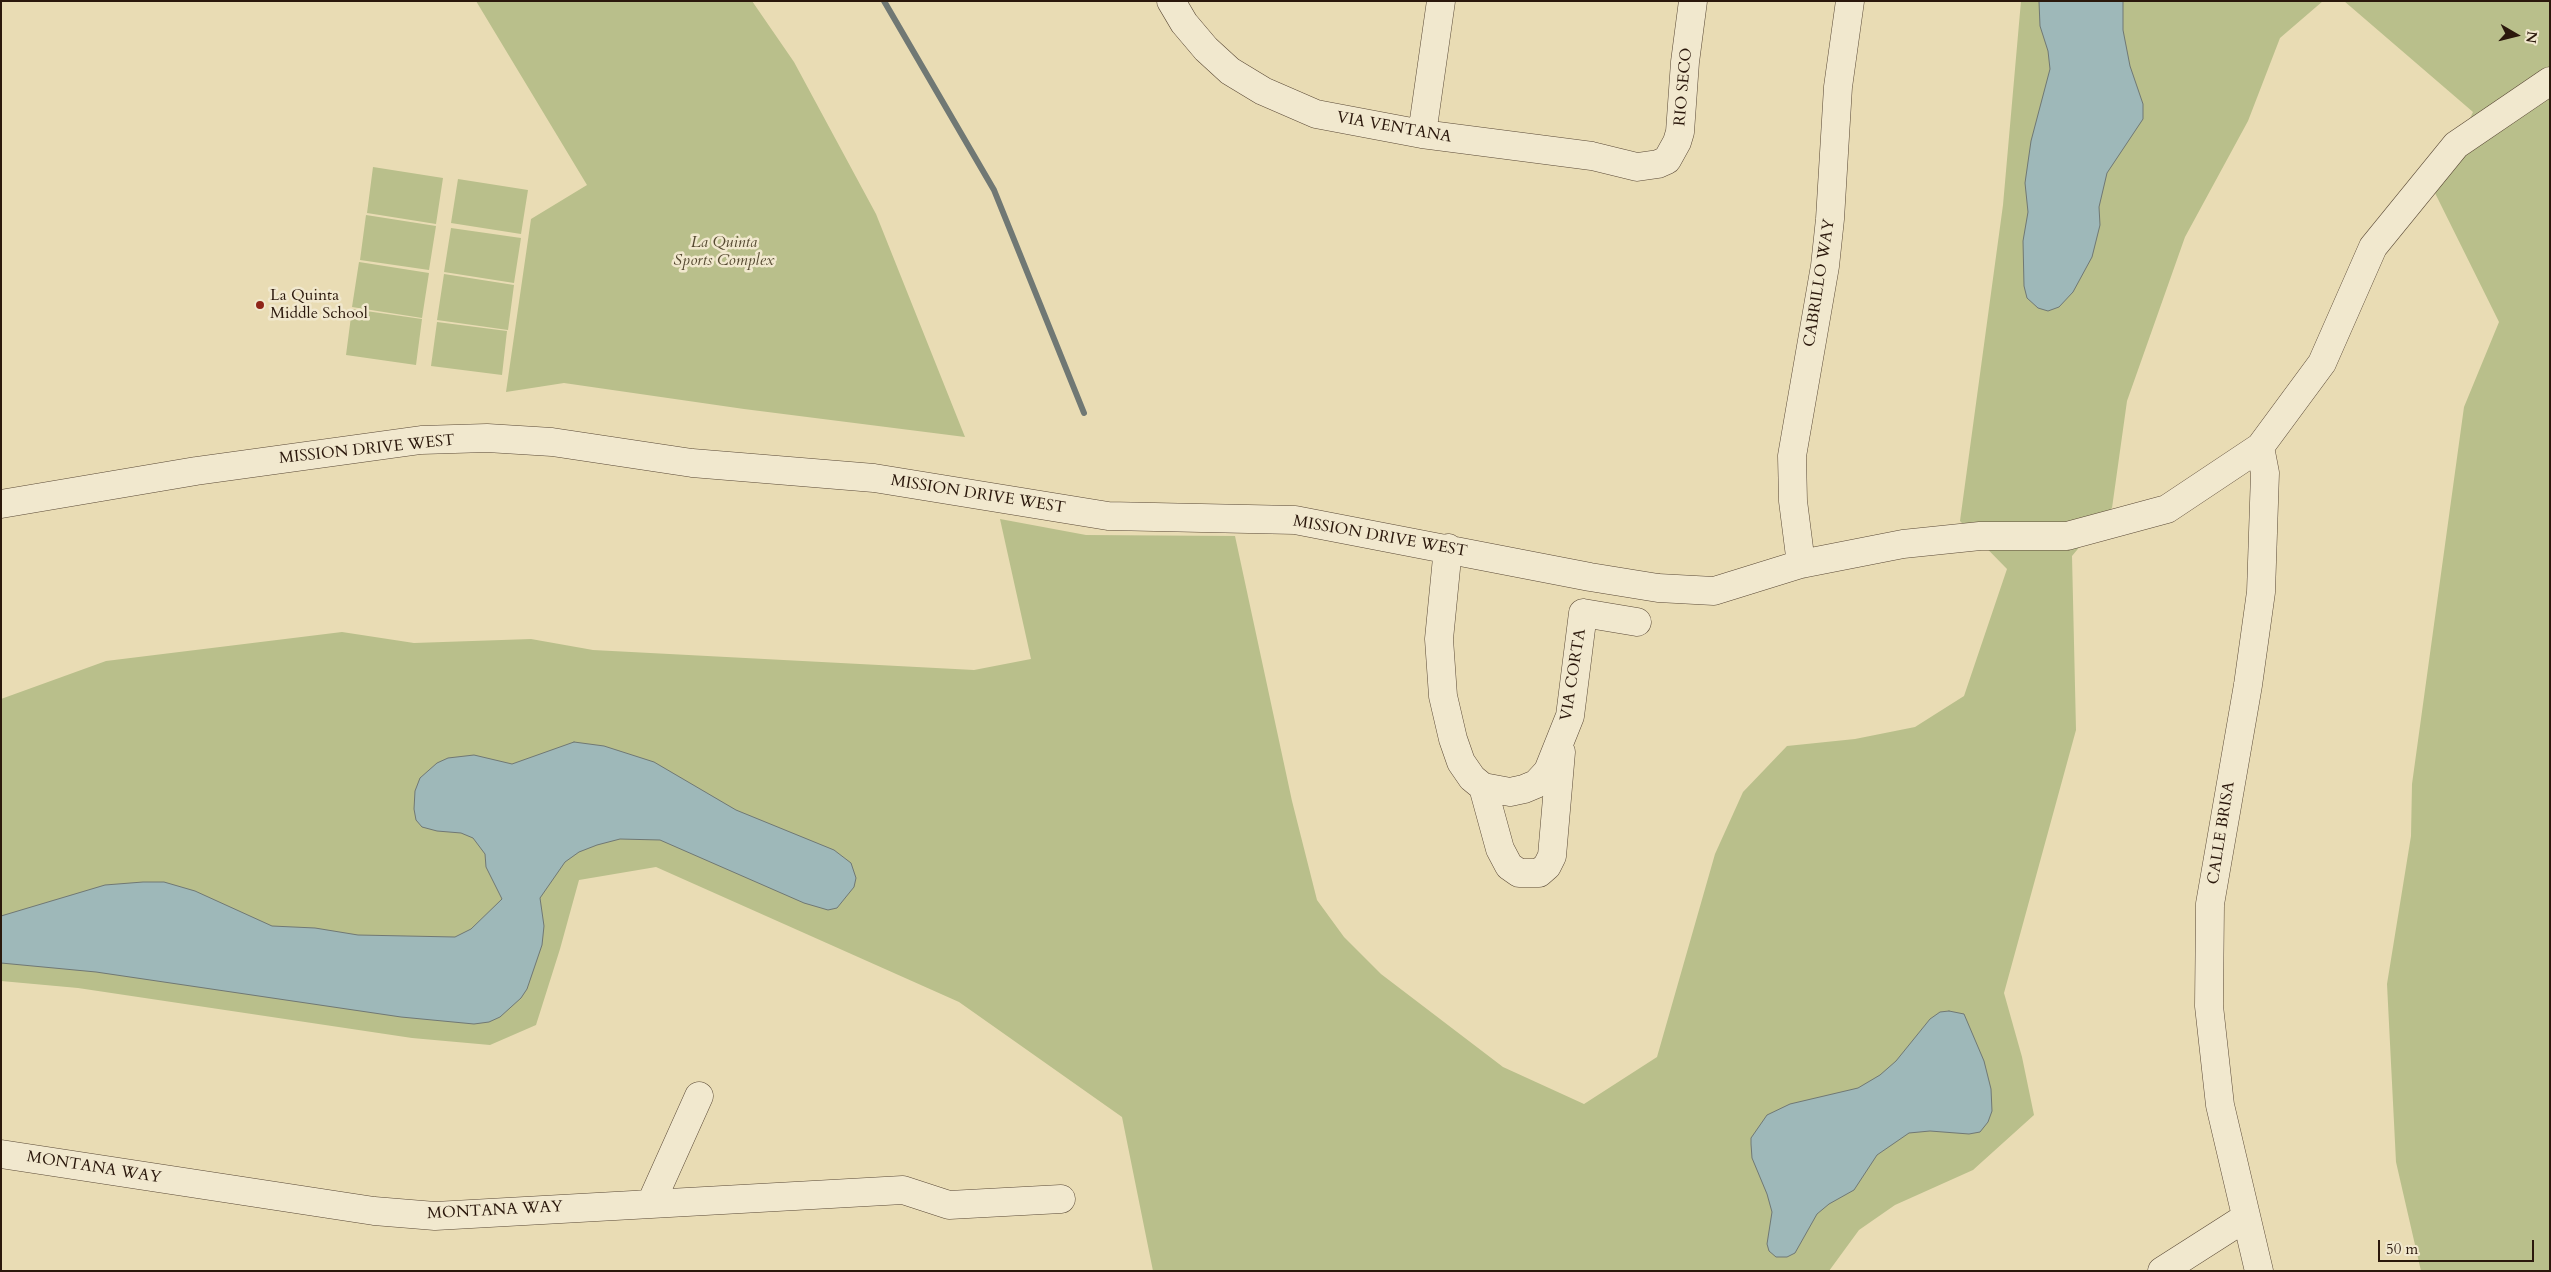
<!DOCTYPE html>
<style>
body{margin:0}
#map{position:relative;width:2551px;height:1272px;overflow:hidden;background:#e9dcb4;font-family:Cardo,serif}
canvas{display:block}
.frame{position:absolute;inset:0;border:2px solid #2b180c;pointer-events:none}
.north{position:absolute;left:2491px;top:10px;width:50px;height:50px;-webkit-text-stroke:4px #f1e8ce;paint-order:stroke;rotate:98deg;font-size:14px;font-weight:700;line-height:20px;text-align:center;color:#2b180c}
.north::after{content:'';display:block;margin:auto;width:18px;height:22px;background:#2b180c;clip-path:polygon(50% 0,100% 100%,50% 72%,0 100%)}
.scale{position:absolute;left:2378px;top:1240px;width:156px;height:22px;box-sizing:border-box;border:2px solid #2b180c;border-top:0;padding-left:6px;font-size:15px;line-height:18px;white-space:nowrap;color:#2b180c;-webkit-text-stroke:4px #f1e8ce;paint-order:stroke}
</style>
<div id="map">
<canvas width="2551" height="1272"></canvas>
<div class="frame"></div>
<div class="north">N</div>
<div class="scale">50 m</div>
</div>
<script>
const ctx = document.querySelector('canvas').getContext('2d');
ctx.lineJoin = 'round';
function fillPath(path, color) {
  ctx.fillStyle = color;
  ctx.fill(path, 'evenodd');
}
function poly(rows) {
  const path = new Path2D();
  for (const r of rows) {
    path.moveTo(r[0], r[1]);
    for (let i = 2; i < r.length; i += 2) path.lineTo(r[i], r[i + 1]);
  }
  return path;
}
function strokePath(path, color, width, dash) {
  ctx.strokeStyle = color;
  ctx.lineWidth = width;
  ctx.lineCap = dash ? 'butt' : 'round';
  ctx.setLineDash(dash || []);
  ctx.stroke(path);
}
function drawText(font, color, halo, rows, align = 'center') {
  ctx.font = font + ' Cardo,serif';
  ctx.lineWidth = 5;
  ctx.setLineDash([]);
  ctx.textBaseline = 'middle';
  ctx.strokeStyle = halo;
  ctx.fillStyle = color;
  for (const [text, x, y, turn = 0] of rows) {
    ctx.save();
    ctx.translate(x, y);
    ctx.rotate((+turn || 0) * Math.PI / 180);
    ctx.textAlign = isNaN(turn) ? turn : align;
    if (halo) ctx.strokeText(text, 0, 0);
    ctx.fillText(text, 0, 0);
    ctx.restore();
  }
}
fillPath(poly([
 [476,1,752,1,794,62,876,214,965,437,744,409,564,383,506,392,531,219,587,185],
 [2021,1,2323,1,2280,38,2248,121,2185,237,2127,401,2112,508,2072,556,2076,730,2004,993,2022,1057,2034,1115,1973,1170,1895,1205,1859,1230,1829,1271,1153,1271,1122,1117,959,1002,656,867,579,880,560,949,536,1025,490,1045,412,1038,78,988,1,981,1,699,106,661,342,632,414,643,531,639,593,650,974,670,1031,659,1000,519,1086,535,1235,536,1292,801,1317,900,1344,937,1381,974,1503,1067,1584,1104,1657,1057,1715,854,1743,792,1787,746,1855,739,1915,727,1964,696,2007,569,1960,521,2003,205],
 [2344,1,2550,1,2550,1271,2421,1271,2396,1162,2387,984,2411,836,2412,784,2464,407,2499,322,2435,193,2473,112],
 [373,167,443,178,436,224,367,213],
 [458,179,528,190,521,234,451,223],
 [366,215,436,226,429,270,360,260],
 [451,228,521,238,514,283,444,272],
 [359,262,429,273,422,318,352,307],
 [444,274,514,285,508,330,437,320],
 [352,309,422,319,416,365,346,355],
 [437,322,507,331,502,375,431,366]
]), '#b9bf8b');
const water = poly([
 [2039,1,2123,1,2123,30,2130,66,2143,104,2143,119,2107,173,2099,207,2100,225,2092,257,2073,292,2059,307,2048,311,2038,308,2027,298,2024,286,2023,241,2028,212,2025,183,2031,141,2050,69,2048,51,2040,26,2039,1],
 [574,742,604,746,654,762,736,810,834,850,851,863,856,878,854,887,837,908,828,910,804,903,660,840,620,839,597,845,579,852,565,862,540,898,544,926,542,945,527,989,521,998,500,1017,489,1022,474,1024,401,1017,96,972,1,963,1,916,105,885,143,882,164,882,195,891,272,926,315,928,358,935,455,937,471,929,502,899,486,867,485,854,473,838,461,833,437,831,422,827,416,820,414,809,415,791,420,778,437,763,448,758,474,755,512,764,574,742],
 [1949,1011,1964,1014,1984,1061,1991,1089,1992,1111,1988,1122,1980,1132,1969,1134,1930,1131,1909,1133,1877,1155,1854,1190,1829,1204,1817,1214,1795,1253,1787,1257,1776,1257,1769,1251,1767,1244,1772,1212,1767,1194,1752,1158,1751,1144,1751,1138,1767,1115,1790,1104,1858,1088,1880,1075,1896,1061,1930,1019,1940,1012,1949,1011]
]);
fillPath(water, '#9eb8b9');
strokePath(water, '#707874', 1);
strokePath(poly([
 [884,1,994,190,1084,413]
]), '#707874', 6);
const minor = poly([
 [1171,1,1184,23,1206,49,1230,71,1263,91,1316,114,1422,134,1592,156,1637,167,1658,164,1667,160,1677,142,1680,132,1685,62,1693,1],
 [1422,134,1441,1],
 [1,504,196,471,421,440,487,438,552,442,692,463,874,478,1108,516,1295,520,1590,577,1658,588,1714,591,1801,564,1903,544,1980,536,2067,536,2167,509,2260,447,2322,363,2373,247,2456,145,2550,81],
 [1448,548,1439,639,1443,696,1453,739,1461,762,1472,778,1483,787,1510,792,1524,789,1536,784,1548,771,1570,716,1583,613,1637,622],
 [1801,564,1793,501,1792,456,1825,266,1830,219,1838,87,1850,1],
 [1483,787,1500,849,1509,866,1519,873,1539,873,1547,866,1552,856,1561,752],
 [1,1154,374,1211,435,1216,903,1190,949,1205,1061,1199],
 [651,1203,699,1096],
 [2162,1271,2245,1218],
 [2259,1271,2220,1105,2209,1006,2210,904,2248,685,2261,592,2265,473,2260,447]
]);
strokePath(minor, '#5a4936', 29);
strokePath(minor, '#f1e8ce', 28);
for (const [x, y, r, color] of [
 [260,305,5,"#8f2418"]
]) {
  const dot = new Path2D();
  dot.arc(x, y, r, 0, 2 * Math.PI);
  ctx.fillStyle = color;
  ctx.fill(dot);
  strokePath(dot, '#f1e8ce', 2);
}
drawText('16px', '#2b180c', '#f1e8ce', [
 ["RIO SECO",1684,87,-85],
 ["VIA VENTANA",1394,128,10],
 ["CABRILLO WAY",1820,283,-81],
 ["MISSION DRIVE WEST",367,450,-6],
 ["MISSION DRIVE WEST",978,495,9],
 ["MISSION DRIVE WEST",1380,537,10],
 ["VIA CORTA",1574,675,-81],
 ["CALLE BRISA",2222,833,-81],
 ["MONTANA WAY",94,1168,9],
 ["MONTANA WAY",495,1211,-3]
]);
drawText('italic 16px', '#564a32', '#f1e8ce', [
 ["La Quinta",724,243],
 ["Sports Complex",724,261]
]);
drawText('16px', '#2b180c', '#f1e8ce', [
 ["La Quinta",270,296],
 ["Middle School",270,314]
], 'left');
</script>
